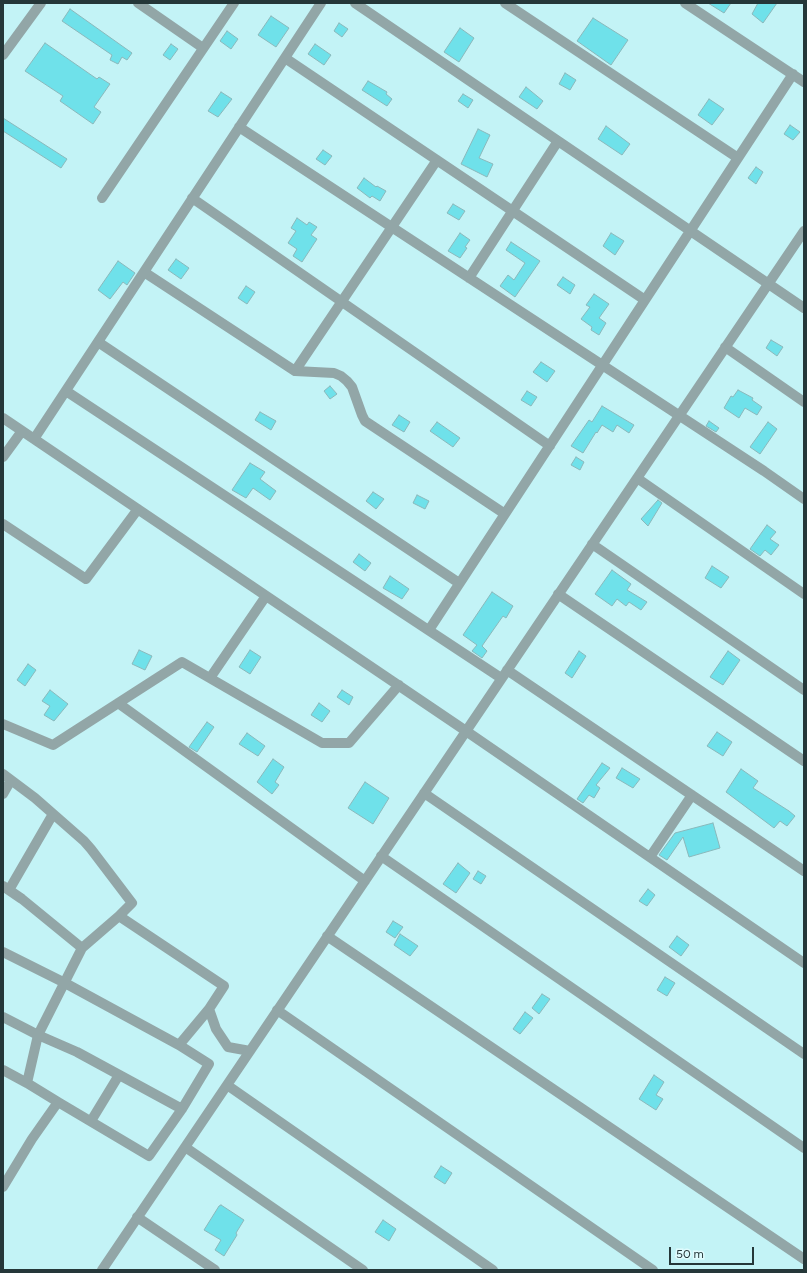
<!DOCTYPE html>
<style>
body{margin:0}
#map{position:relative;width:807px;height:1273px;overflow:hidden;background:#c3f3f6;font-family:Figtree,sans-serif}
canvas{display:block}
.frame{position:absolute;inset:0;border:4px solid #253739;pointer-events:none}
.scale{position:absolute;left:669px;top:1247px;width:85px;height:18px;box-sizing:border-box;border:2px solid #253739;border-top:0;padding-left:5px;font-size:12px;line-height:14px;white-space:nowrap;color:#253739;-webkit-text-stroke:3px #e0fcfe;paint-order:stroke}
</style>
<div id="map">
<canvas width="807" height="1273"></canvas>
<div class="frame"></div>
<div class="scale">50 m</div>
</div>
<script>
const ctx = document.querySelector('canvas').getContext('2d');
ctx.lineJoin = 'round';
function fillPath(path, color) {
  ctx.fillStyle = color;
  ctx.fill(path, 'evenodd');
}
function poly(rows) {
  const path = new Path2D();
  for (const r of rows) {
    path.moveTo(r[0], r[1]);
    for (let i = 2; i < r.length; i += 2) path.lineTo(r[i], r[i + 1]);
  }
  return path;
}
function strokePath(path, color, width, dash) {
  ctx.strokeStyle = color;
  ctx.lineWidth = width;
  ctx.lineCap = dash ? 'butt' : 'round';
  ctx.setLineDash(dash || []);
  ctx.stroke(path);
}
const building = poly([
 [708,3,731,3,724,13,708,3],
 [758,3,777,3,763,23,752,14,758,3],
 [70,9,132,53,127,60,122,57,118,64,110,60,112,55,62,21,70,9],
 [271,16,289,28,276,47,258,35,271,16],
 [593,18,628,40,611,65,577,41,593,18],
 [339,23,348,29,342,37,334,31,339,23],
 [460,28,474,38,459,62,444,52,460,28],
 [227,31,238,39,231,49,220,41,227,31],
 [45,43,97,79,99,77,110,84,94,107,101,112,93,124,60,101,63,96,25,71,45,43],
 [171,44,178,49,170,60,163,55,171,44],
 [315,44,331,55,324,65,308,54,315,44],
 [565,73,576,80,570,90,559,84,565,73],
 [368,81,387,92,386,94,392,99,387,106,362,90,368,81],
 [526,87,543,101,537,109,519,97,526,87],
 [221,92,232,99,218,117,208,111,221,92],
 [463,94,473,100,468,108,458,101,463,94],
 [709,99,724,109,712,125,698,115,709,99],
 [3,118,67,159,61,168,3,131,3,118],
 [790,125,800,132,793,140,784,134,790,125],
 [606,126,630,144,622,155,598,139,606,126],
 [478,129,490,135,479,158,493,164,487,177,461,164,478,129],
 [323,150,332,156,325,165,316,159,323,150],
 [756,167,763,172,756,184,748,178,756,167],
 [364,178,376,187,377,186,386,191,380,201,372,196,370,198,357,188,364,178],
 [453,204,465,211,459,220,447,213,453,204],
 [297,218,307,225,309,222,317,227,311,235,317,239,302,262,293,256,297,249,288,243,296,231,291,228,297,218],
 [460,233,470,240,465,247,467,248,460,258,448,251,460,233],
 [611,233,624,241,615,255,603,246,611,233],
 [511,242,540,261,515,297,500,286,508,275,514,280,525,263,506,250,511,242],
 [176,259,189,268,181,279,168,270,176,259],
 [118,261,135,273,127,285,123,282,110,299,98,290,118,261],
 [563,277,575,285,570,294,557,285,563,277],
 [246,286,255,292,247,304,238,298,246,286],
 [594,294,609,304,599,318,606,323,599,335,591,330,592,327,581,319,590,307,586,305,594,294],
 [771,340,783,347,777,356,766,348,771,340],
 [541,362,555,371,547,382,533,372,541,362],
 [330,386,337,394,330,399,324,391,330,386],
 [738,390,753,398,752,400,762,407,757,415,745,408,739,418,724,408,731,396,733,397,738,390],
 [527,391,537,397,531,406,521,400,527,391],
 [602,406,634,425,629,433,617,425,613,432,602,425,597,433,596,432,583,453,571,446,589,420,592,422,602,406],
 [260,412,276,421,271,430,255,420,260,412],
 [399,415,410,422,404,432,392,425,399,415],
 [709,421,719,428,716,432,706,426,709,421],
 [437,422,460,438,453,447,430,431,437,422],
 [768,422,777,429,760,454,750,447,768,422],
 [576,457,584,462,580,470,571,465,576,457],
 [250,463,265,472,260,479,276,491,270,500,253,488,246,498,232,490,250,463],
 [373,492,384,499,376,509,366,501,373,492],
 [417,495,429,501,425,509,413,503,417,495],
 [658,500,662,503,648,526,641,519,658,500],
 [767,525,776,532,770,539,779,545,771,555,765,550,760,556,750,549,767,525],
 [359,554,371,563,365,571,353,562,359,554],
 [712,566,729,577,721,588,705,578,712,566],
 [612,570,631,584,627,590,647,602,641,610,629,602,626,606,617,599,612,606,595,594,612,570],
 [390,576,409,589,402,599,383,588,390,576],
 [492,592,513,606,506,618,503,616,482,646,487,651,482,658,472,651,477,645,463,635,492,592],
 [139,650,152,656,145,670,132,664,139,650],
 [250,650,261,657,250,674,239,667,250,650],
 [579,651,586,656,572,678,565,673,579,651],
 [728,651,740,660,723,685,710,677,728,651],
 [28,664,36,670,25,686,17,680,28,664],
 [50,690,68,704,54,721,44,715,50,706,42,701,50,690],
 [342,690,353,697,349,705,337,697,342,690],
 [319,703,330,711,322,722,311,715,319,703],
 [207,722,214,727,197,752,189,747,207,722],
 [717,732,732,742,723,756,707,746,717,732],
 [247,733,265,746,258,756,239,744,247,733],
 [273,759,284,767,275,782,279,785,272,794,257,782,273,759],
 [602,763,610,768,596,785,600,788,594,798,589,795,583,803,577,799,602,763],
 [622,768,640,779,633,788,616,778,622,768],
 [741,769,758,781,753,788,789,811,795,816,787,826,780,821,774,828,726,792,741,769],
 [365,782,389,798,373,824,348,808,365,782],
 [713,823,720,848,689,857,683,837,667,860,659,855,675,833,713,823],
 [458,863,470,873,456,893,443,884,458,863],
 [478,871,486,876,481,884,473,879,478,871],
 [648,889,655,895,647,906,639,901,648,889],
 [393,921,403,927,395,938,386,932,393,921],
 [400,934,418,946,410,956,394,945,400,934],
 [677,936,689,945,681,956,669,947,677,936],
 [665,977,675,983,667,996,657,990,665,977],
 [542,994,550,999,539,1014,532,1008,542,994],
 [525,1012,533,1018,520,1034,513,1029,525,1012],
 [654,1075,664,1082,656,1095,663,1099,656,1110,639,1099,654,1075],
 [441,1166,452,1173,445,1184,434,1177,441,1166],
 [221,1205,244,1220,236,1233,237,1235,224,1256,215,1250,221,1240,204,1230,219,1206,221,1205],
 [383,1220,396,1229,389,1241,375,1232,383,1220]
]);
fillPath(building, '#6fe1ea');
strokePath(building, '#8ab8bb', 1);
strokePath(poly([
 [138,3,203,48],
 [355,3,804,308],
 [505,3,738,158],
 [685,3,804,82],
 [3,55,41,3],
 [285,58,645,300],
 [239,127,764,471,804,499],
 [102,198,234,3],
 [192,198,550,446],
 [144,272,295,371,334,373,341,376,347,381,352,387,362,415,365,421,505,514],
 [469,278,558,141],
 [98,342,459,583],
 [725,347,804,402],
 [295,371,437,160],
 [66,391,501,678],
 [3,418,466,731,804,963],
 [34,439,321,3],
 [3,457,22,431],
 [637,478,804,594],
 [3,524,86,579,138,509],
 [592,544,804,690],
 [558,594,804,761],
 [429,630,793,74],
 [507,670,804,871],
 [210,678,266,596],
 [118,703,365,881],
 [3,724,53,745,182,662,322,743,349,743,399,685],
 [3,774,35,798,84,841,91,849,132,903,119,916,82,948,38,1035,27,1083,58,1102],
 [424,793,804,1054],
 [3,794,11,780],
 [381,856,804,1148],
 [650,857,692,795],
 [3,886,22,899,82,948],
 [9,890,53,814],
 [119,916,224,986,209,1009,216,1029,228,1047,250,1051],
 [327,936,804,1259],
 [3,952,65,983,179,1045,209,1064,182,1109,149,1156,58,1102,32,1139,3,1187],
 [277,1010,653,1270],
 [3,1017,38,1035,77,1052,182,1109],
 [179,1045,209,1009],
 [3,1070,27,1083],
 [227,1085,493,1270],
 [91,1121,119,1075],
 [185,1147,363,1270],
 [137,1217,215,1270],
 [102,1270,804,231]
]), '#92a6a7', 10);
</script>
